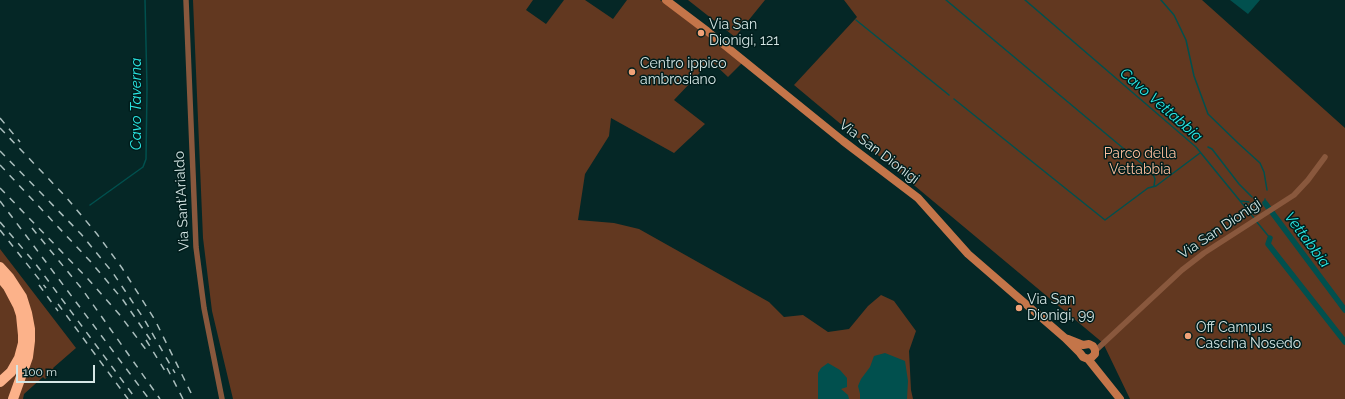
<!DOCTYPE html>
<style>
body{margin:0}
#map{position:relative;width:1345px;height:399px;overflow:hidden;background:#052726;font-family:Raleway,sans-serif}
canvas{display:block}
.scale{position:absolute;left:16px;top:365px;width:79px;height:18px;box-sizing:border-box;border:2px solid #d5e6e5;border-top:0;padding-left:5px;font-size:12px;line-height:14px;white-space:nowrap;color:#d5e6e5;-webkit-text-stroke:3px #001d1c;paint-order:stroke}
</style>
<div id="map">
<canvas width="1345" height="399"></canvas>
<div class="scale">100 m</div>
</div>
<script>
const ctx = document.querySelector('canvas').getContext('2d');
ctx.lineJoin = 'round';
function fillPath(path, color) {
  ctx.fillStyle = color;
  ctx.fill(path, 'evenodd');
}
function poly(rows) {
  const path = new Path2D();
  for (const r of rows) {
    path.moveTo(r[0], r[1]);
    for (let i = 2; i < r.length; i += 2) path.lineTo(r[i], r[i + 1]);
  }
  return path;
}
function strokePath(path, color, width, dash) {
  ctx.strokeStyle = color;
  ctx.lineWidth = width;
  ctx.lineCap = dash ? 'butt' : 'round';
  ctx.setLineDash(dash || []);
  ctx.stroke(path);
}
function drawText(font, color, halo, rows, align = 'center') {
  ctx.font = font + ' Raleway,sans-serif';
  ctx.lineWidth = 3;
  ctx.setLineDash([]);
  ctx.textBaseline = 'middle';
  ctx.strokeStyle = halo;
  ctx.fillStyle = color;
  for (const [text, x, y, turn = 0] of rows) {
    ctx.save();
    ctx.translate(x, y);
    ctx.rotate((+turn || 0) * Math.PI / 180);
    ctx.textAlign = isNaN(turn) ? turn : align;
    if (halo) ctx.strokeText(text, 0, 0);
    ctx.fillText(text, 0, 0);
    ctx.restore();
  }
}
fillPath(poly([
 [193,0,533,0,526,10,546,24,564,0,585,0,613,19,627,0,660,0,707,32,744,61,728,77,711,61,674,100,705,124,674,153,611,118,609,136,585,174,578,220,614,223,639,229,769,302,784,317,803,315,828,332,849,329,868,306,881,295,894,301,916,331,909,351,911,390,913,399,233,399,212,311,203,238],
 [688,0,765,0,735,37],
 [844,0,1202,0,1345,128,1345,399,1130,399,1103,343,794,85,857,17],
 [0,249,76,348,53,368,55,371,45,379,43,377,24,394,23,399,0,399]
]), '#623820');
fillPath(poly([
 [1230,0,1260,0,1248,14],
 [885,353,905,361,908,381,907,399,860,399,860,394,858,386,861,379,870,367,874,356],
 [828,363,840,370,847,378,847,387,841,389,848,395,849,399,818,399,818,373,821,368]
]), '#01504e');
strokePath(poly([
 [946,0,1148,169,1153,174,1155,179,1154,186],
 [1025,0,1196,147,1254,218],
 [1161,0,1174,15,1186,40,1194,76,1208,114,1238,143,1260,163,1264,172,1267,190],
 [856,20,949,95],
 [954,99,1105,220,1148,188,1156,186,1200,153],
 [1208,147,1212,149,1239,184,1252,197],
 [1241,201,1249,202],
 [1265,203,1265,199],
 [90,205,143,167,146,159,147,88,145,0],
 [1256,221,1270,238]
]), '#01504e', 1.5);
strokePath(poly([
 [1265,203,1345,310],
 [1270,238,1268,244,1345,342]
]), '#01504e', 5.5);
strokePath(poly([
 [186,0,196,247,204,308,222,399],
 [1095,351,1182,270,1204,253,1294,195,1308,180,1325,157]
]), '#89583d', 5.5);
strokePath(poly([
 [666,0,707,31,843,141,918,198,968,254,1065,338,1080,353,1083,357,1088,359,1120,399],
 [1068,339,1083,345,1089,344,1093,346,1095,350,1095,354,1092,357,1088,359]
]), '#c47549', 8);
strokePath(poly([
 [0,267,9,277,22,297,27,313,30,329,30,341,28,357,13,399],
 [0,277,8,287,18,306,21,315,23,335,23,343,19,358,11,372,0,382]
]), '#fcb28a', 10);
strokePath(poly([
 [0,118,20,142],
 [0,128,66,197,97,234,122,268,155,320,194,399],
 [0,151,81,234,113,273,144,319,175,373],
 [0,165,90,261,123,300,152,342],
 [0,188,88,279,119,314,147,351],
 [0,201,149,399],
 [0,222,35,263,136,399],
 [32,228,82,289,160,399],
 [0,230,46,288],
 [39,285,58,311],
 [58,304,128,399],
 [146,340,167,374],
 [167,368,183,399]
]), '#aabebd', 1.5, [7, 7]);
for (const [x, y, r, color] of [
 [701,33,4,"#f0a278"],
 [632,72,4,"#f0a278"],
 [1019,308,4,"#f0a278"],
 [1188,336,4,"#f0a278"]
]) {
  const dot = new Path2D();
  dot.arc(x, y, r, 0, 2 * Math.PI);
  ctx.fillStyle = color;
  ctx.fill(dot);
  strokePath(dot, '#001d1c', 1.5);
}
drawText('14px', '#d5e6e5', '#001d1c', [
 ["Via San",709,25],
 ["Dionigi, 121",709,41],
 ["Centro ippico",640,64],
 ["ambrosiano",640,80],
 ["Via San",1027,300],
 ["Dionigi, 99",1027,316],
 ["Off Campus",1196,328],
 ["Cascina Nosedo",1196,344]
], 'left');
drawText('14px', '#d5e6e5', '#001d1c', [
 ["Via San Dionigi",879,152,37],
 ["Via Sant'Arialdo",182,201,-93],
 ["Via San Dionigi",1220,229,-34]
]);
drawText('14px', '#fcbe9d', '#001d1c', [
 ["Parco della",1140,154],
 ["Vettabbia",1140,170]
]);
drawText('italic 15px', '#2bebe8', '#001d1c', [
 ["Cavo Taverna",136,104,-90],
 ["Cavo Vettabbia",1161,105,41],
 ["Vettabbia",1307,240,53]
]);
</script>
